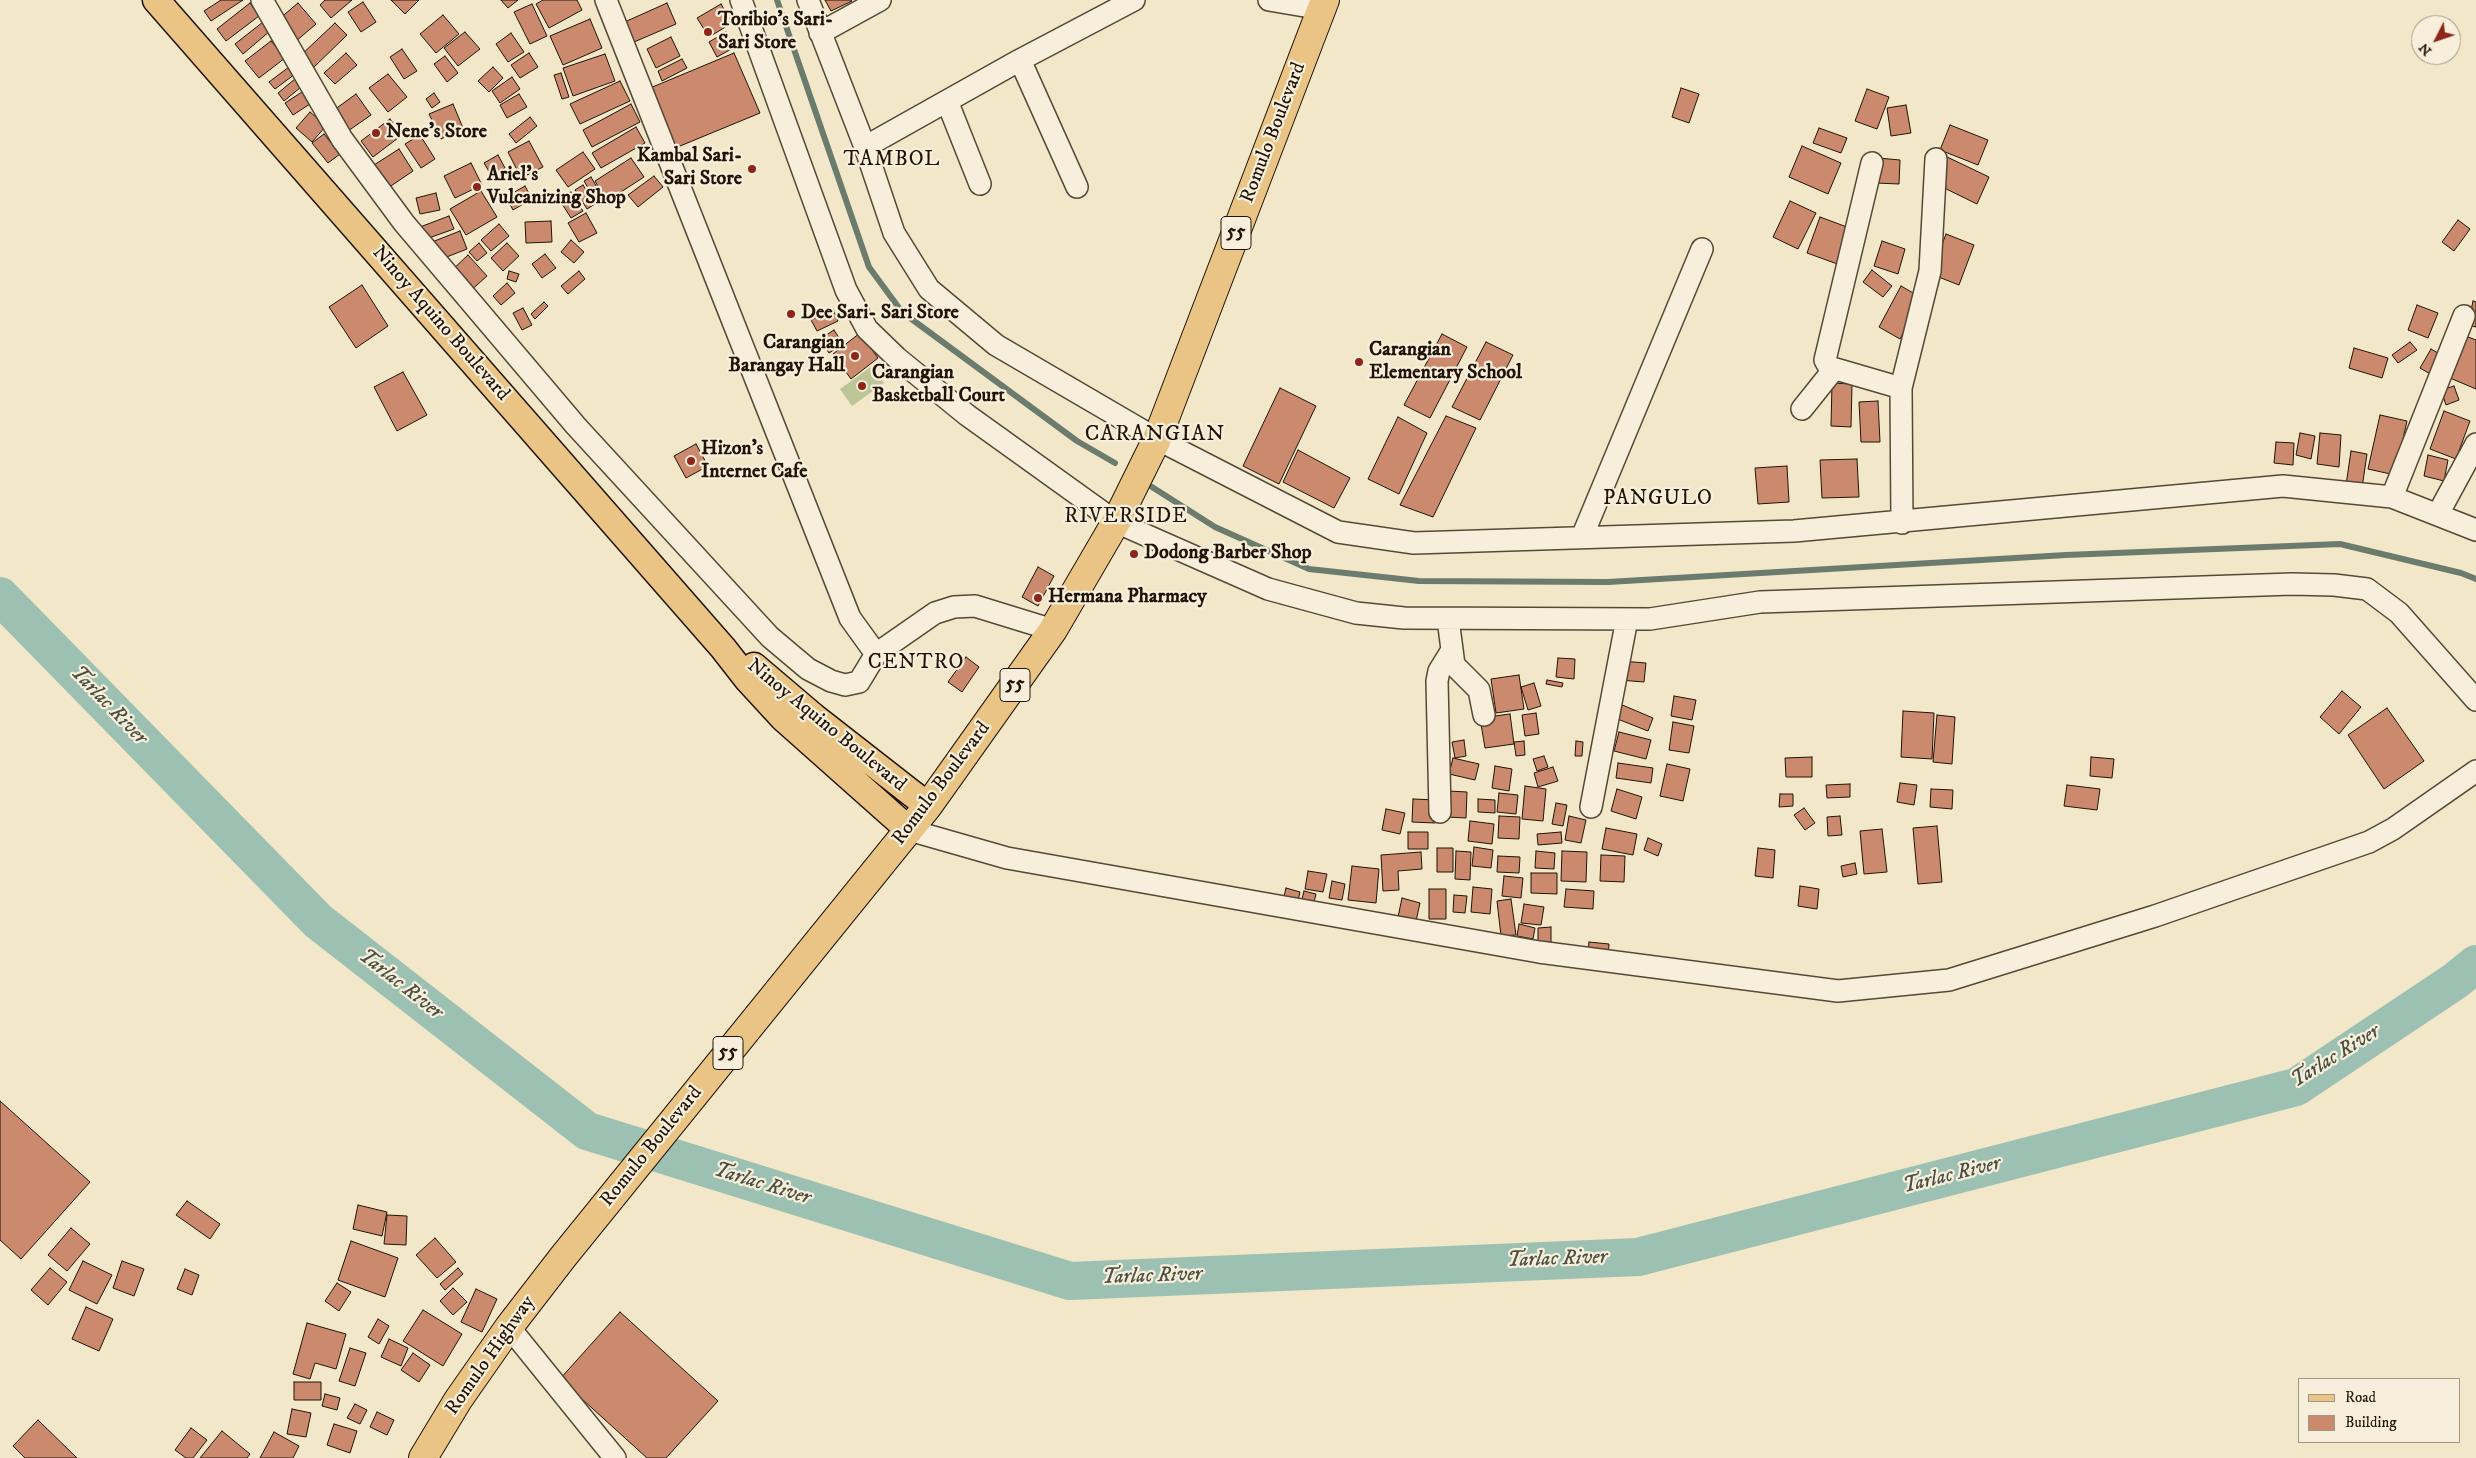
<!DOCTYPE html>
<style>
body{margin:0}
#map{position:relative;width:2476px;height:1458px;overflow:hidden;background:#f2e7c8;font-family:"IM FELL DW Pica",serif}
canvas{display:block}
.legend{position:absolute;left:2298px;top:1378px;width:162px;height:65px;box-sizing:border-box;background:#f7efdb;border:1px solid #a19786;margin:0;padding:6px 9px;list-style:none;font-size:15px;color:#211406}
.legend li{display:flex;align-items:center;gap:10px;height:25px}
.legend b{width:25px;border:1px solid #a19786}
.north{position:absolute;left:2411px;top:15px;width:50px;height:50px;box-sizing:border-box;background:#f7efdb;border:1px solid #a19786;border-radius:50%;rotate:229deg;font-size:14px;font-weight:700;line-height:20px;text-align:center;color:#211406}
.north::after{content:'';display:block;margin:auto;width:18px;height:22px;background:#8f2418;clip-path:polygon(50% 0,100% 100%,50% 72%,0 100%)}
</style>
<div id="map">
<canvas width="2476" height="1458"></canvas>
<ul class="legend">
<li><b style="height:6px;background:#e9c484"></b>Road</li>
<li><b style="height:14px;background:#cb896d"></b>Building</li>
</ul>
<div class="north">N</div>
</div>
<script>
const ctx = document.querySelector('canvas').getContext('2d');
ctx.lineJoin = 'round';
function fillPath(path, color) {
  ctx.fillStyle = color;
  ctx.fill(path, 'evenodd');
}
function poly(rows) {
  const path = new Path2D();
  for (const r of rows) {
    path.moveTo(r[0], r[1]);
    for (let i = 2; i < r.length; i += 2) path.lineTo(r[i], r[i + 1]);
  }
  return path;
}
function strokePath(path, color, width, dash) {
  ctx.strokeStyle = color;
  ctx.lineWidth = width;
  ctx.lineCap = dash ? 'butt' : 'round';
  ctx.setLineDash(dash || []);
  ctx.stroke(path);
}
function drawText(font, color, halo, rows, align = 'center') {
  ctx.font = font + ' "IM FELL DW Pica",serif';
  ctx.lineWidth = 4.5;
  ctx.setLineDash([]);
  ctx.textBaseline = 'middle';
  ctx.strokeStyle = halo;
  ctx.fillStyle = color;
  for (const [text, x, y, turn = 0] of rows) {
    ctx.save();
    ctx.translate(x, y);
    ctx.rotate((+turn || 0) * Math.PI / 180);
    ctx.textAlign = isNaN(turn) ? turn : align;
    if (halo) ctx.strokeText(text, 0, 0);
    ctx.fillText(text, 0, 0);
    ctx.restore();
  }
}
fillPath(poly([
 [872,366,884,383,852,406,840,389]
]), '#bcc595');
strokePath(poly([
 [777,0,869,267,902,312,1077,441,1115,463],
 [1152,487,1215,527,1309,569,1419,581,1608,582,2066,555,2340,544,2461,573,2476,579]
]), '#6b7b6d', 6);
strokePath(poly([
 [0,596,318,921,587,1131,1070,1281,1638,1257,2296,1087,2455,981,2476,964]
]), '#9cc0b2', 38);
const building = poly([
 [221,0,243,0,211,21,204,11,221,0],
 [325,0,352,0,331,18,320,5,325,0],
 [391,0,419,0,405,14,391,0],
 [501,0,518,0,508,8,501,0],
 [543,0,577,0,582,10,549,28,536,4,543,0],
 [825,0,851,0,852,1,831,11,825,0],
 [363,2,376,22,361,32,348,12,363,2],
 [250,3,259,16,226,41,217,29,250,3],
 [298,3,316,24,295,42,278,20,298,3],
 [667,3,676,24,627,45,618,25,667,3],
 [532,4,547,36,530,44,514,12,532,4],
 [721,4,732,23,709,37,697,18,721,4],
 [443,15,459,34,436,53,420,34,443,15],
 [590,19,602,48,563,65,550,36,590,19],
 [263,22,270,31,243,54,235,44,263,22],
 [335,23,347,35,311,70,299,57,335,23],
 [465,32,480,49,458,66,444,48,465,32],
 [726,32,735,47,717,57,709,42,726,32],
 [511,33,524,52,508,62,496,44,511,33],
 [671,37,680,56,656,68,647,49,671,37],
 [271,41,285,58,259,78,245,61,271,41],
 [402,49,417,71,404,79,390,57,402,49],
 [346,53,357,65,335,84,324,73,346,53],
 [529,53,538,67,520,78,511,65,529,53],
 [734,53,760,113,668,151,643,91,734,53],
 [605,54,615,81,573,96,563,68,605,54],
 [445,56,458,73,447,82,434,64,445,56],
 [682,59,687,68,662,81,658,71,682,59],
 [289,67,295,74,275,89,269,82,289,67],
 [493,67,503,78,489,92,478,81,493,67],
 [561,73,569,97,562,99,554,75,561,73],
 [388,74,407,97,388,112,369,88,388,74],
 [512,77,520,89,500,103,492,91,512,77],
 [295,79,301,87,284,101,278,93,295,79],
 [620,81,630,101,580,124,570,104,620,81],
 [1681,88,1699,94,1689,123,1672,117,1681,88],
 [1867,89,1889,97,1877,129,1855,121,1867,89],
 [302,92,310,104,293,115,285,103,302,92],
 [434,93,440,102,432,108,426,99,434,93],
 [356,94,371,115,348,131,334,110,356,94],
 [519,94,527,107,507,118,500,105,519,94],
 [453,104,463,128,441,139,429,114,453,104],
 [631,104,640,122,592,147,583,130,631,104],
 [1906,105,1911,133,1891,136,1887,108,1906,105],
 [310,112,326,126,312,142,296,128,310,112],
 [530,117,537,126,516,143,509,134,530,117],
 [390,119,402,135,373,157,361,141,390,119],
 [1950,125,1988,140,1978,165,1940,150,1950,125],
 [636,127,645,143,601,168,592,153,636,127],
 [1819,128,1847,138,1841,153,1813,143,1819,128],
 [324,134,340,154,328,163,312,143,324,134],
 [420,135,435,159,421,168,405,144,420,135],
 [529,141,543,167,521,178,508,152,529,141],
 [1802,146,1841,163,1828,194,1789,177,1802,146],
 [399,149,413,171,388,188,374,165,399,149],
 [583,152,595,169,568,187,556,170,583,152],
 [498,155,505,168,491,175,484,163,498,155],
 [1945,156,1989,177,1977,204,1932,182,1945,156],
 [631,158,644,177,607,201,595,181,631,158],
 [1878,158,1900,160,1899,184,1876,183,1878,158],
 [471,163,482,185,455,198,444,176,471,163],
 [654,176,663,187,638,207,628,195,654,176],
 [591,177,605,201,598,205,584,181,591,177],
 [583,185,595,204,587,209,575,190,583,185],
 [525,186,532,199,513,210,506,197,525,186],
 [481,191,497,217,466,235,450,209,481,191],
 [571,192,583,211,571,218,559,199,571,192],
 [436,193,440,210,420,214,416,198,436,193],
 [1790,201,1816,213,1798,249,1773,237,1790,201],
 [586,213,597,233,579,242,568,223,586,213],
 [449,216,454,229,426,239,420,227,449,216],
 [1820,217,1855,230,1843,266,1807,253,1820,217],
 [2458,220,2470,229,2454,251,2442,242,2458,220],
 [551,221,552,242,526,243,525,222,551,221],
 [499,224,509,236,491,251,481,240,499,224],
 [460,231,467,249,439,260,432,242,460,231],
 [1946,234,1974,245,1959,285,1931,274,1946,234],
 [571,240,584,252,574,263,561,252,571,240],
 [1882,241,1905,249,1898,274,1874,266,1882,241],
 [479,243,487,253,477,261,469,252,479,243],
 [507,243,519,256,503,271,491,258,507,243],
 [545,254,556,268,542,278,532,264,545,254],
 [468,255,487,276,468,293,449,273,468,255],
 [1872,270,1892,286,1883,297,1863,282,1872,270],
 [509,271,519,274,516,282,507,279,509,271],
 [579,271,585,279,568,294,561,286,579,271],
 [507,283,515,293,501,305,493,296,507,283],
 [362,285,388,326,356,348,329,307,362,285],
 [1901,286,1922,298,1900,339,1879,327,1901,286],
 [2473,301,2476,302,2476,327,2468,325,2473,301],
 [544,302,548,306,535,319,531,314,544,302],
 [2417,305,2438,313,2428,338,2408,330,2417,305],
 [523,308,532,325,522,330,513,313,523,308],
 [833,309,838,321,817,331,811,320,833,309],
 [834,330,843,344,829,353,820,339,834,330],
 [860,333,878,358,851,379,833,354,860,333],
 [1442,334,1467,347,1430,418,1404,405,1442,334],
 [2460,334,2476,340,2476,389,2443,375,2460,334],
 [1486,342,1513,355,1480,420,1452,407,1486,342],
 [2410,342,2417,350,2398,363,2392,355,2410,342],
 [2354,348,2388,358,2382,378,2349,368,2354,348],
 [2431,349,2443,356,2432,375,2420,368,2431,349],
 [403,372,427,415,397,431,374,387,403,372],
 [1832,383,1852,384,1851,427,1831,426,1832,383],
 [2454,386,2459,400,2446,405,2441,390,2454,386],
 [1280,388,1316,406,1279,484,1243,466,1280,388],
 [1878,401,1880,442,1861,442,1859,402,1878,401],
 [2444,411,2470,421,2456,459,2430,449,2444,411],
 [2380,415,2407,421,2395,475,2368,469,2380,415],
 [1446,416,1476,428,1433,517,1400,505,1446,416],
 [1398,417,1427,433,1399,494,1368,479,1398,417],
 [2300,433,2315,436,2311,459,2296,455,2300,433],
 [2320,433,2341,435,2339,467,2317,464,2320,433],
 [2276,442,2294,443,2293,465,2274,463,2276,442],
 [696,444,708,466,686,478,674,456,696,444],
 [1298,450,1350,478,1334,508,1283,482,1298,450],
 [2351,451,2367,454,2362,488,2346,485,2351,451],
 [2428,455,2448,460,2444,481,2424,476,2428,455],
 [1857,459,1859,497,1822,498,1820,460,1857,459],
 [1787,466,1789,502,1758,504,1755,468,1787,466],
 [1038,567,1054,576,1038,606,1022,597,1038,567],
 [966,657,979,667,962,692,948,682,966,657],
 [1558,658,1575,659,1574,679,1556,677,1558,658],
 [1621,661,1646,663,1644,682,1619,680,1621,661],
 [1519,675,1524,709,1496,713,1491,679,1519,675],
 [1547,680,1563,683,1562,687,1546,684,1547,680],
 [1534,683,1541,706,1528,710,1521,687,1534,683],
 [2342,691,2361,707,2339,734,2320,717,2342,691],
 [1674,696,1696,700,1692,720,1671,716,1674,696],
 [1620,704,1653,718,1648,731,1615,718,1620,704],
 [2387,708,2424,761,2384,789,2348,735,2387,708],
 [1903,711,1934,713,1932,759,1901,757,1903,711],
 [1536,713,1539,734,1525,736,1522,715,1536,713],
 [1510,714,1514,744,1485,748,1480,718,1510,714],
 [1937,715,1955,717,1952,764,1933,762,1937,715],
 [1673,722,1694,726,1689,753,1669,750,1673,722],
 [1619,732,1651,740,1646,759,1614,751,1619,732],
 [1464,740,1466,756,1455,758,1452,742,1464,740],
 [1524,741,1525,755,1516,756,1514,742,1524,741],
 [1576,741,1583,742,1582,756,1575,756,1576,741],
 [1544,756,1548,767,1537,771,1533,759,1544,756],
 [1812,757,1812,777,1786,777,1785,758,1812,757],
 [2091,757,2114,759,2112,778,2090,776,2091,757],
 [1453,758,1479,764,1475,780,1449,774,1453,758],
 [1618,763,1653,768,1651,783,1616,778,1618,763],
 [1667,764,1690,769,1683,801,1660,796,1667,764],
 [1495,766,1512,769,1509,791,1492,788,1495,766],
 [1553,767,1558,781,1538,787,1534,773,1553,767],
 [1900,783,1917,785,1914,805,1897,802,1900,783],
 [1850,784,1850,797,1827,798,1826,785,1850,784],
 [2067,785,2100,789,2097,810,2064,806,2067,785],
 [1525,786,1546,789,1543,821,1522,819,1525,786],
 [1617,789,1642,797,1636,819,1611,811,1617,789],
 [1931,789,1953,790,1952,809,1930,807,1931,789],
 [1448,791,1467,792,1466,818,1447,817,1448,791],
 [1499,793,1518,795,1516,814,1497,812,1499,793],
 [1780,794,1793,794,1793,806,1779,807,1780,794],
 [1413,799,1436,800,1435,823,1412,822,1413,799],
 [1478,799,1495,800,1495,813,1478,812,1478,799],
 [1556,803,1567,805,1563,826,1552,824,1556,803],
 [1804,808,1815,823,1805,830,1794,815,1804,808],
 [1386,809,1405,813,1400,834,1382,830,1386,809],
 [1499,816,1520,817,1519,839,1498,838,1499,816],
 [1569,816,1586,820,1581,843,1565,840,1569,816],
 [1840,816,1842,835,1828,836,1827,817,1840,816],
 [1470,821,1494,824,1492,844,1468,841,1470,821],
 [1937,826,1942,882,1918,884,1913,828,1937,826],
 [1606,828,1637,834,1633,855,1602,849,1606,828],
 [1882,829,1887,872,1864,874,1860,831,1882,829],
 [1408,832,1428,832,1428,849,1408,849,1408,832],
 [1561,832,1562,843,1538,845,1537,834,1561,832],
 [1648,838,1662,844,1658,856,1644,850,1648,838],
 [1474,847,1493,850,1491,868,1472,866,1474,847],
 [1437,848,1453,848,1453,872,1437,872,1437,848],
 [1758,848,1775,850,1773,878,1755,876,1758,848],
 [1456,851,1471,852,1470,880,1455,879,1456,851],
 [1536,851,1555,853,1554,869,1535,868,1536,851],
 [1562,851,1587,852,1586,882,1561,881,1562,851],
 [1421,852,1422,869,1398,871,1399,890,1383,891,1381,855,1421,852],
 [1601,855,1625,856,1624,882,1600,881,1601,855],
 [1498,856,1520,857,1519,873,1497,872,1498,856],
 [1855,863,1857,874,1843,877,1841,866,1855,863],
 [1352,866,1379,869,1376,903,1348,900,1352,866],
 [1308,871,1327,874,1323,892,1305,889,1308,871],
 [1531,873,1557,873,1557,894,1531,893,1531,873],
 [1504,876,1523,878,1521,898,1502,896,1504,876],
 [1332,881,1345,884,1342,900,1329,898,1332,881],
 [1800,886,1819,889,1817,909,1798,906,1800,886],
 [1473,887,1492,889,1490,914,1471,912,1473,887],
 [1286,888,1300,892,1297,905,1283,901,1286,888],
 [1429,889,1446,889,1446,919,1429,919,1429,889],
 [1566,889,1594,891,1593,909,1564,907,1566,889],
 [1304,891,1316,894,1313,906,1301,903,1304,891],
 [1454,895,1467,896,1465,913,1453,912,1454,895],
 [1402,898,1420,903,1416,921,1398,917,1402,898],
 [1511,899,1516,935,1501,936,1497,901,1511,899],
 [1524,904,1544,907,1541,925,1521,923,1524,904],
 [1519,924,1535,928,1533,939,1517,936,1519,924],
 [1551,927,1551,942,1538,943,1538,928,1551,927],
 [1589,942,1609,944,1608,960,1587,958,1589,942],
 [0,1101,90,1182,21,1259,0,1240,0,1101],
 [187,1201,220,1224,210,1239,176,1215,187,1201],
 [358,1205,387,1212,382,1236,353,1229,358,1205],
 [387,1215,407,1216,406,1245,384,1244,387,1215],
 [71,1228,90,1244,67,1271,48,1255,71,1228],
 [435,1238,456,1262,437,1278,416,1255,435,1238],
 [351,1241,398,1258,385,1297,338,1280,351,1241],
 [83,1261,112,1275,97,1304,69,1290,83,1261],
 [122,1261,144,1269,134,1296,113,1288,122,1261],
 [50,1268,67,1282,48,1305,31,1290,50,1268],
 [458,1268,463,1274,445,1290,440,1284,458,1268],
 [185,1269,199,1275,192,1295,177,1289,185,1269],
 [337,1283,351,1292,339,1311,325,1301,337,1283],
 [453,1288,467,1302,453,1315,440,1301,453,1288],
 [476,1289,497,1299,482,1332,461,1322,476,1289],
 [86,1307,113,1319,99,1351,72,1339,86,1307],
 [423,1310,462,1334,443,1366,403,1341,423,1310],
 [620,1312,718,1401,666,1458,647,1458,560,1379,620,1312],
 [378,1319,389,1326,379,1344,368,1337,378,1319],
 [307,1323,346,1334,336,1369,315,1363,310,1379,293,1374,307,1323],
 [389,1339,408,1348,401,1366,381,1357,389,1339],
 [350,1348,366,1353,355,1386,339,1381,350,1348],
 [413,1353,430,1365,419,1382,401,1370,413,1353],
 [294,1382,321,1382,321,1400,294,1400,294,1382],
 [325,1394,340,1398,337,1410,322,1406,325,1394],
 [355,1404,367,1410,360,1424,347,1418,355,1404],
 [292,1409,311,1413,306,1437,287,1434,292,1409],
 [377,1412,394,1420,387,1435,370,1427,377,1412],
 [38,1420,77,1458,25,1458,13,1446,38,1420],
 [334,1424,357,1431,350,1453,327,1445,334,1424],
 [191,1428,207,1440,193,1458,186,1458,175,1450,191,1428],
 [222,1431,250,1454,247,1458,200,1458,222,1431],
 [274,1432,299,1446,293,1458,260,1458,274,1432]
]);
fillPath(building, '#cb896d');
strokePath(building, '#211406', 1);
const minor = poly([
 [262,0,342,139,404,223,576,426,770,637,808,669,831,681,845,685,859,682,876,654,935,613,954,607,975,606,1053,630],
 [606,0,850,618,876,654],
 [741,0,846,290,867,329,897,358,967,415,1116,522,1268,589,1356,613,1404,618,1650,619,1760,602,2292,584,2334,585,2367,589,2399,613,2476,700],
 [808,0,865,147,894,233,929,289,996,345,1157,439,1338,532,1414,543,1794,531,2283,486,2392,497,2476,530],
 [1269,0,1322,9],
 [820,33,880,0],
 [1020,60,1077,187],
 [947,101,980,184],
 [865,147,1020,60,1134,0],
 [1872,163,1825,360,1829,367,1901,388],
 [1802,409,1834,369],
 [2392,497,2464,316],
 [2438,514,2476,444],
 [1902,523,1901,388,1930,271,1936,159],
 [1582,537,1702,249],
 [1448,619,1454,665,1479,690,1484,715],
 [1591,807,1627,619],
 [1440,812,1437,681,1439,671,1452,650],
 [909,830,1007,858,1539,952,1838,991,1949,980,2155,916,2369,842,2393,829,2476,771],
 [509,1327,615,1458]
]);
const major = poly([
 [156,0,723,648,748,680,783,718,909,830],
 [754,666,814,717,928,806]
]);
const highway = poly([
 [423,1458,458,1400,509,1327,563,1257,928,806,1053,630,1116,522,1157,439,1325,0]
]);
strokePath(minor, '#554936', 24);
strokePath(major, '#211406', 29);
strokePath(highway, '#211406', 30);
strokePath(minor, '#f7efdb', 21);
strokePath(major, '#e9c484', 26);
strokePath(highway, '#e9c484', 28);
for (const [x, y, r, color] of [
 [708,32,5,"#8f2418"],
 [376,133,5,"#8f2418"],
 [752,169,5,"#8f2418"],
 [477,187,5,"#8f2418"],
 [791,314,5,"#8f2418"],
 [855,356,5,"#8f2418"],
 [1359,362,5,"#8f2418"],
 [862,386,5,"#8f2418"],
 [691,461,5,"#8f2418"],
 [1134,554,5,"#8f2418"],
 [1038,598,5,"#8f2418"]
]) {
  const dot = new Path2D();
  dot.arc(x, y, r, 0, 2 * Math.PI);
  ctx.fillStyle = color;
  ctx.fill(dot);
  strokePath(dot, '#f7efdb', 2);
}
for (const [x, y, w] of [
 [1236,233,30],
 [1015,685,30],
 [728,1053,30]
]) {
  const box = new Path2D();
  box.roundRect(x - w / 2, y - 16.5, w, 33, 4);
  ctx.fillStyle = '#f7efdb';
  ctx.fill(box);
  strokePath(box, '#211406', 1);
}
drawText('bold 19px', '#211406', null, [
 ["55",1236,233],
 ["55",1015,685],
 ["55",728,1053]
]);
drawText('bold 20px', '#211406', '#f7efdb', [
 ["Toribio's Sari-",718,21],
 ["Sari Store",718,44],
 ["Nene's Store",386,133],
 ["Kambal Sari-",742,157,"right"],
 ["Sari Store",742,180,"right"],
 ["Ariel's",487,176],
 ["Vulcanizing Shop",487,199],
 ["Dee Sari- Sari Store",801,314],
 ["Carangian",845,344,"right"],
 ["Barangay Hall",845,367,"right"],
 ["Carangian",1369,351],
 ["Elementary School",1369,374],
 ["Carangian",872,374],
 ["Basketball Court",872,397],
 ["Hizon's",701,450],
 ["Internet Cafe",701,473],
 ["Dodong Barber Shop",1144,554],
 ["Hermana Pharmacy",1048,598]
], 'left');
drawText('20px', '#211406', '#f7efdb', [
 ["Romulo Boulevard",1274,133,-69],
 ["Ninoy Aquino Boulevard",440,324,49],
 ["Ninoy Aquino Boulevard",826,726,39],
 ["Romulo Boulevard",942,784,-53],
 ["Romulo Boulevard",652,1147,-51],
 ["Romulo Highway",491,1356,-55]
]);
ctx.letterSpacing = '1px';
drawText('21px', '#211406', '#f7efdb', [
 ["TAMBOL",892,161],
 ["PANGULO",1658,500],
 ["RIVERSIDE",1126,518],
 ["CENTRO",916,664]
]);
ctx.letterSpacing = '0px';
drawText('italic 21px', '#4c5042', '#f7efdb', [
 ["Tarlac River",108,706,46],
 ["Tarlac River",400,985,38],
 ["Tarlac River",2336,1057,-32],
 ["Tarlac River",1952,1176,-14],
 ["Tarlac River",762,1185,17],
 ["Tarlac River",1557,1260,-2],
 ["Tarlac River",1152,1277,-2]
]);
ctx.letterSpacing = '1px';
drawText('22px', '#211406', '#f7efdb', [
 ["CARANGIAN",1155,435]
]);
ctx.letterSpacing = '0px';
</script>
